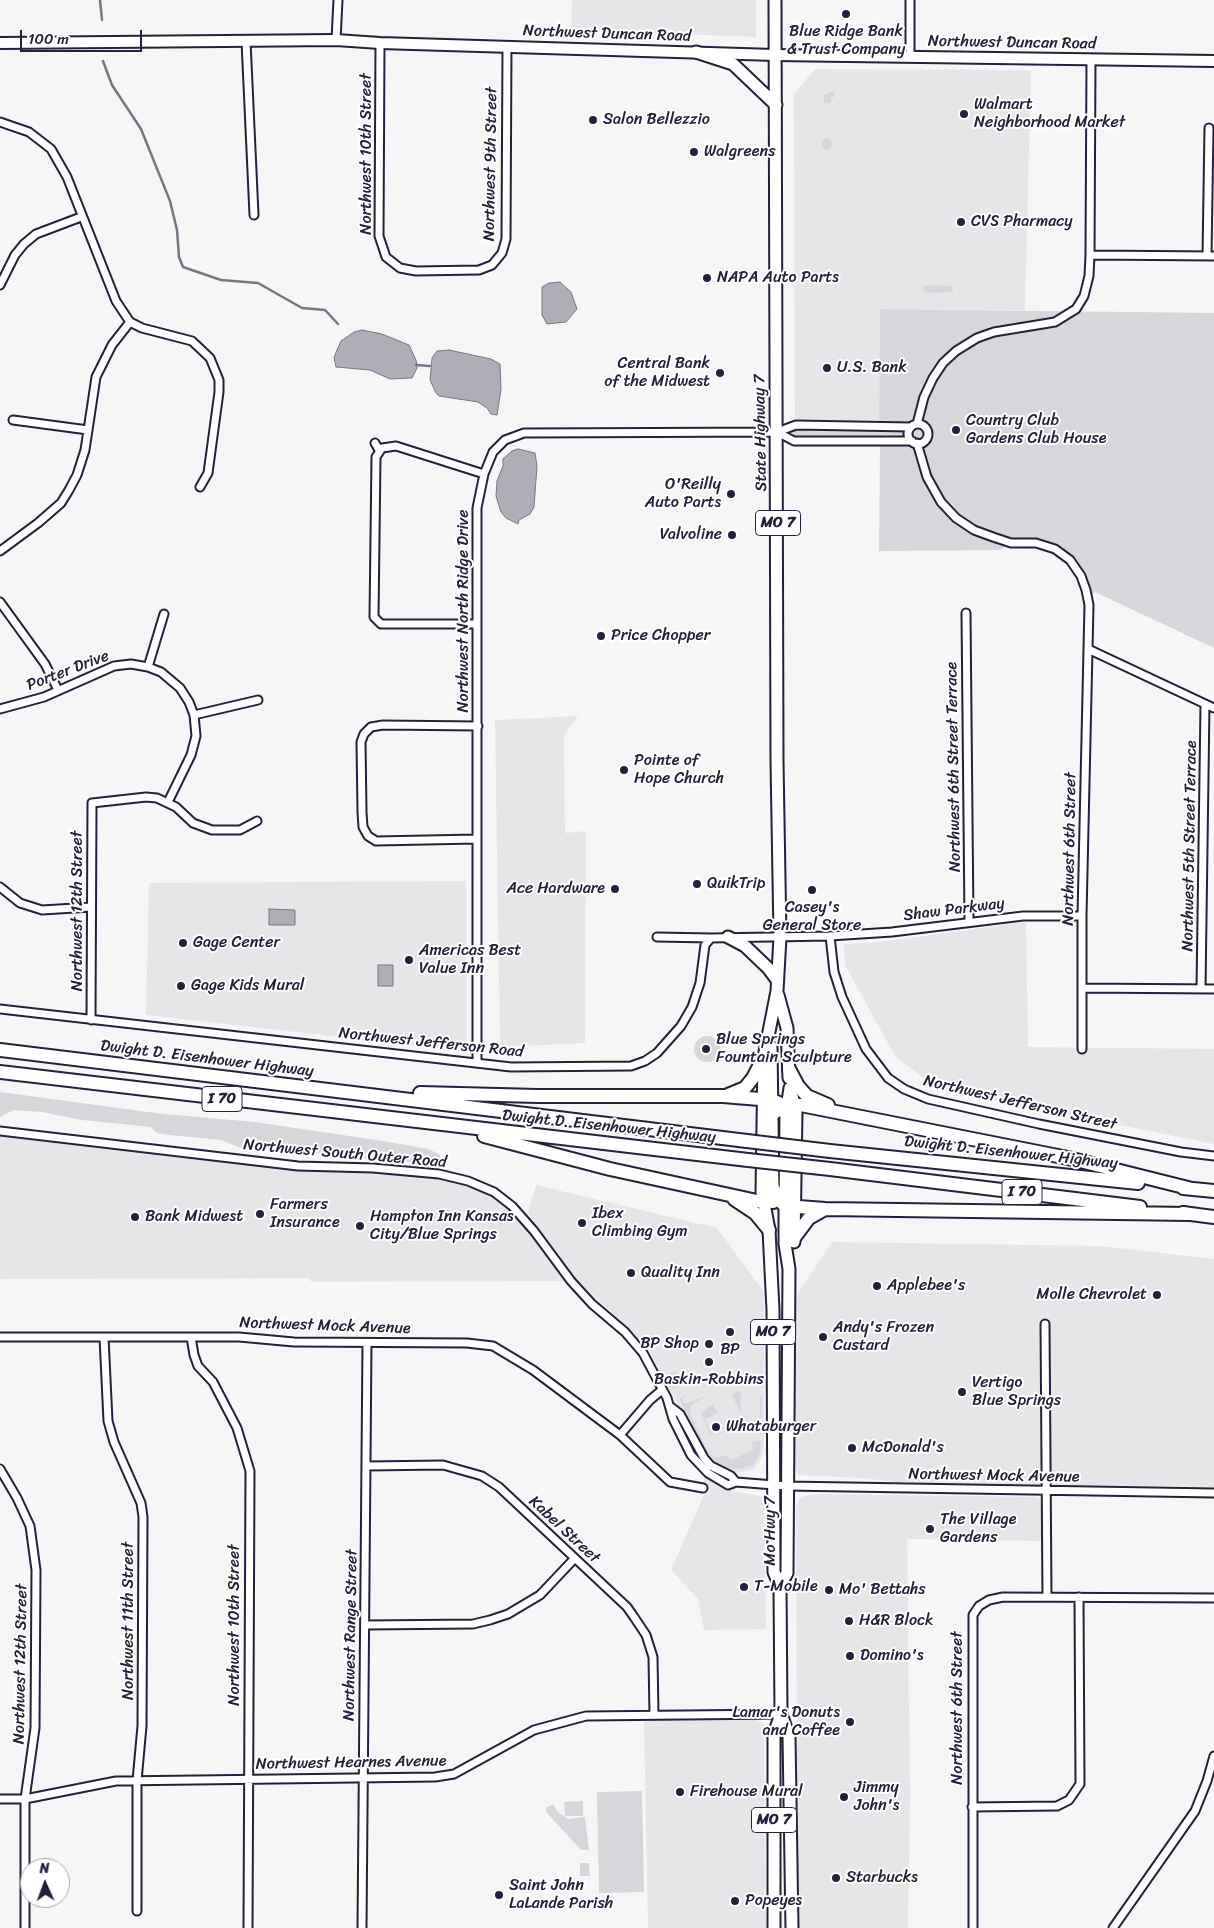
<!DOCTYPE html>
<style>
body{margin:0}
#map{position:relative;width:1214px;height:1928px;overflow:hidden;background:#f6f6f7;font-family:Sriracha,sans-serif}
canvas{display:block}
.north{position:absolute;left:20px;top:1858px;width:50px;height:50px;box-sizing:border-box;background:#fff;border:1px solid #a7a7b1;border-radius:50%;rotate:358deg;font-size:14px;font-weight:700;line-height:20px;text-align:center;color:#22223b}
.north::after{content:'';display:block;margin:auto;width:18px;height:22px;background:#22223b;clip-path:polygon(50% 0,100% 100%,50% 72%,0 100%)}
.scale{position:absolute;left:20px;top:30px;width:122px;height:22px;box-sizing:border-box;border:2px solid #22223b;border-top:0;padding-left:6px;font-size:15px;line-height:18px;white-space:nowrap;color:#22223b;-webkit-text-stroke:4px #fff;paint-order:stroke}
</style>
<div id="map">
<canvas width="1214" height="1928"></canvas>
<div class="north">N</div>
<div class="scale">100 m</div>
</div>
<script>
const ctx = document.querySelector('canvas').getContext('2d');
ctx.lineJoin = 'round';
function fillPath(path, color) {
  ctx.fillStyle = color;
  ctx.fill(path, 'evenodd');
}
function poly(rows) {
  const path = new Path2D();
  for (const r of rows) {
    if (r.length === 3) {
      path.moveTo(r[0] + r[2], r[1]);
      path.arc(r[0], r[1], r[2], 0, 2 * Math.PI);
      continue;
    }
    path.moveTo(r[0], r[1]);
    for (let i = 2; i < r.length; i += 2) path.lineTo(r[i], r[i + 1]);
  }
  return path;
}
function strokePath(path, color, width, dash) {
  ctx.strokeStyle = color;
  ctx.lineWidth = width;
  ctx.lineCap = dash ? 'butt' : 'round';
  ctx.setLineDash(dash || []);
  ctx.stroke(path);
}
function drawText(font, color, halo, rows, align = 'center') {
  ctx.font = font + ' Sriracha,sans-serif';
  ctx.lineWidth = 4;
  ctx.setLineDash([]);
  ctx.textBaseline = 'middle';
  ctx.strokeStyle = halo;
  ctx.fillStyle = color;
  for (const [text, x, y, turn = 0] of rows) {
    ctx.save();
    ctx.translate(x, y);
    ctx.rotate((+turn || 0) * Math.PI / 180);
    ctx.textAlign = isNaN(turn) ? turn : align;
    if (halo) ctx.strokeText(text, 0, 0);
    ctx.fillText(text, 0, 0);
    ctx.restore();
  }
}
fillPath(poly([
 [572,0,756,0,756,37,571,30],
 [815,69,1031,70,1025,310,880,309,879,422,803,421,795,419,794,94],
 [578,716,564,736,565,833,586,831,585,1043,500,1047,495,720],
 [466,881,467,1050,464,1051,146,1015,149,883],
 [1026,922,1028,1047,1214,1049,1214,1144,936,1088,895,1056,845,965,844,944,880,942],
 [0,1131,298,1166,373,1168,468,1181,512,1206,571,1281,311,1282,310,1278,0,1279],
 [536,1185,717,1228,764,1292,764,1447,761,1459,754,1469,737,1473,722,1469,714,1463,700,1446,648,1349,630,1329,576,1279,528,1213],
 [832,1242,1101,1246,1214,1259,1214,1487,896,1482,862,1478,798,1475,795,1468,795,1298],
 [704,1476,726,1490,759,1496,764,1500,766,1629,704,1630,698,1599,671,1570,704,1495],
 [818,1494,1034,1497,1039,1499,1042,1507,1042,1541,907,1539,910,1792,908,1928,798,1928,796,1506,801,1497],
 [644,1720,756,1720,764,1724,766,1928,648,1928]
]), '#e6e6e9');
fillPath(poly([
 [833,91,835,97,831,97,831,103,824,103,824,95],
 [827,144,5.5],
 [925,285,952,286,953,292,925,293,923,287],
 [880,309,1214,313,1214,648,1095,592,1088,599,1081,576,1055,549,1011,543,1000,550,879,551,880,441,793,444,792,427,879,426],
 [707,1049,13],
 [0,1092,163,1114,255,1122,389,1142,428,1149,439,1154,442,1162,431,1164,340,1156,254,1145,243,1149,221,1140,169,1135,157,1133,151,1127,82,1120,42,1112,14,1110,0,1117],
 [677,1372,681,1384,674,1389,666,1374],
 [740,1391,741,1393,741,1413,731,1394],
 [690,1393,682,1398,685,1404,709,1395,692,1404,689,1411,709,1454,718,1458,726,1455,731,1460,753,1450,751,1442,761,1440,760,1454,753,1465,741,1469,729,1468,719,1464,707,1452,679,1398],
 [760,1397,762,1397,760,1426,754,1424,751,1420,758,1419,760,1415],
 [713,1404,718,1413,705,1419,712,1434,711,1435,701,1413],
 [642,1791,644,1892,599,1893,597,1792],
 [583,1801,583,1816,565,1816,564,1802],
 [553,1804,558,1812,568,1819,585,1817,589,1850,581,1850,547,1813,546,1808],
 [580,1863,589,1863,590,1876,580,1876]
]), '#d7d7db');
const water = poly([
 [560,282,571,292,577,309,566,322,547,324,542,315,542,287,549,283,560,282],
 [362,330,382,334,409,345,416,360,417,368,412,378,390,379,370,370,336,367,334,357,341,341,354,332,362,330],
 [449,350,491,359,500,364,501,389,497,415,491,414,487,408,478,402,439,396,436,393,430,380,432,358,437,351,449,350],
 [518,449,535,453,537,466,534,507,530,514,519,520,518,524,506,518,501,512,496,496,497,481,503,466,503,459,512,451,518,449],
 [269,909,295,910,295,925,269,925,269,909],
 [378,965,393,965,393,986,378,986,378,965]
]);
fillPath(water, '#aeaeb7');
strokePath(water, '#767685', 1);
strokePath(poly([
 [100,0,102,20],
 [103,61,112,85,141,129,170,201,177,230,179,257,183,267,221,280,258,283,302,308,325,310,338,324],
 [416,365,430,366]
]), '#767685', 2.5);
const street = poly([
 [910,0,910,56],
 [336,40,338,0],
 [246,41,254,215],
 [380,43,379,236,386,257,400,268,416,271,479,270,492,265,502,253,506,239,507,46],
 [0,122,29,132,51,149,67,177,116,301,130,322,142,328,192,341,210,358,219,380,219,392,208,473,200,487],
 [1090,255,1214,256],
 [1207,256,1209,128],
 [0,285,15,255,24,244,36,234,81,217],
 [13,420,88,430],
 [917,424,924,397,933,378,943,363,956,351,977,338,994,332,1055,322,1076,309,1084,296,1089,276,1090,255,1091,60],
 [918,434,10],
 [777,432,794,441,912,441],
 [375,443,379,450],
 [917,443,927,477,941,502,956,518,974,530,993,537,1011,543,1036,543,1055,549,1070,560,1081,576,1086,590,1089,605,1082,916,1082,1049],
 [0,551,38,523,61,503,69,490,77,475,85,450,96,377,112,345,130,322],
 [0,602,45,664,58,690],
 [966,613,969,921],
 [476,624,381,624,374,617,376,457,382,448,396,446,484,474],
 [1088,649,1214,708],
 [148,667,164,614],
 [0,709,44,697,114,666,131,664,148,667,161,672,180,688,189,702,194,715,196,736,191,755,168,802],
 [194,715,258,700],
 [477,839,376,841,368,836,363,827,362,812,361,742,364,734,371,727,383,725,478,726],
 [0,887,20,903,42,910,91,907],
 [830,936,834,972,842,997,866,1049,888,1078,904,1089,928,1099,1039,1124,1181,1152,1214,1156],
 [657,937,711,938],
 [1083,988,1214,989],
 [1201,989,1205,704],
 [0,1009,511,1067,631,1066,645,1061,657,1053,681,1026,692,1007,700,983,705,945,711,938,830,936,892,932,1023,916,1082,916],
 [91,1020,92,803,146,797,157,798,176,807,193,823,212,830,240,830,257,821],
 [477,1062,477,508,484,474,493,452,505,440,524,433,777,432,796,425,911,427],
 [0,1131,298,1166,373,1168,439,1174,468,1181,494,1192,512,1206,534,1231,571,1281,592,1304,625,1332,643,1353,667,1398,673,1419,691,1455,708,1473,728,1485,736,1482,787,1486,1214,1493],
 [1045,1324,1047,1597],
 [0,1337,239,1337,294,1342,467,1343,493,1346,533,1370,620,1435,670,1482,703,1488],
 [104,1337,108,1421,114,1442,141,1503,143,1517,142,1726,137,1781,137,1911],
 [191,1337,194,1355,198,1366,213,1382,237,1428,250,1471,248,1928],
 [671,1407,680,1414,704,1458,711,1466,731,1476,736,1482],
 [620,1435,650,1400,662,1390],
 [367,1466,443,1465,482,1476,499,1487,627,1607,634,1617,646,1635,653,1657,654,1715],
 [0,1469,17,1498,30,1526,36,1570,35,1728,25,1799,25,1928],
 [366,1625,473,1624,490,1620,508,1614,540,1595,574,1559],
 [0,1799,25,1799,116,1781,435,1777,454,1774,534,1730,586,1716,781,1714],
 [972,1807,1057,1806,1069,1800,1080,1784,1079,1597],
 [362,1928,367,1343],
 [973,1928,973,1615,979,1606,989,1600,1003,1597,1214,1598],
 [1113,1928,1195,1811,1207,1781,1214,1756]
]);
const secondary = poly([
 [0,43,336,40,380,43,775,55,1214,61]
]);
const primary = poly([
 [775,0,777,761,780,937,777,991,764,1057,762,1193,769,1230,773,1310,774,1572,780,1586,781,1714,789,1736,792,1928],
 [696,52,733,64,776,105],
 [728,937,745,946,768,968,777,980],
 [778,995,787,1028,789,1078],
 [771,1047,773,1194],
 [792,1096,796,1111,794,1242],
 [780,1586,787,1573,789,1269,785,1244,785,1206,786,1114,790,1088],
 [774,1928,774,1734,781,1714]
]);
const highway = poly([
 [0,1050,747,1141],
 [789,1069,798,1086,807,1096,828,1105],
 [0,1072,748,1160],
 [420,1093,538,1096,723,1096,772,1100,779,1103,786,1114],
 [728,1095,745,1088,753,1078,764,1057],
 [772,1114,787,1105,801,1105,1068,1158,1192,1189],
 [484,1136,610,1169,757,1201,773,1202,785,1195],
 [830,1151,1138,1183],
 [830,1169,1140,1207],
 [772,1186,779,1200,785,1206,825,1209,1190,1214],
 [1183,1188,1214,1191],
 [734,1199,755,1213,769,1230],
 [1183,1213,1214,1217],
 [794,1238,809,1218,825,1209]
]);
strokePath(street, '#22223b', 11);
strokePath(secondary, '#22223b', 14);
strokePath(primary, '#22223b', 15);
strokePath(highway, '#22223b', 16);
strokePath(street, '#fff', 7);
strokePath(secondary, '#fff', 10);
strokePath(primary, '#fff', 11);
strokePath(highway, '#fff', 12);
const highwayBridge = poly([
 [747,1141,830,1151],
 [748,1160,830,1169]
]);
strokePath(highwayBridge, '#22223b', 16, []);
strokePath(highwayBridge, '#fff', 12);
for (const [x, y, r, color] of [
 [846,14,5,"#22223b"],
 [964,114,5,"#22223b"],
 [593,120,5,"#22223b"],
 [694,152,5,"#22223b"],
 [961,222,5,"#22223b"],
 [707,278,5,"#22223b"],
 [827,368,5,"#22223b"],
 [720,373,5,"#22223b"],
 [956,430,5,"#22223b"],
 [731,494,5,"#22223b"],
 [732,535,5,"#22223b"],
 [601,636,5,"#22223b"],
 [624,770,5,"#22223b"],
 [697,884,5,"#22223b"],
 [615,889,5,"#22223b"],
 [812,890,5,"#22223b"],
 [183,943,5,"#22223b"],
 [409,960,5,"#22223b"],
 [181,986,5,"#22223b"],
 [706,1049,5,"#22223b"],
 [260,1214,5,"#22223b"],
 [135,1217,5,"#22223b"],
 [582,1223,5,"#22223b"],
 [360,1226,5,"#22223b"],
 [631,1273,5,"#22223b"],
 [877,1286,5,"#22223b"],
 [1157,1295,5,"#22223b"],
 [730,1332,5,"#22223b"],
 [823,1337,5,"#22223b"],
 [709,1344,5,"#22223b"],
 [709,1362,5,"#22223b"],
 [962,1392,5,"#22223b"],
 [716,1427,5,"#22223b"],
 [852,1448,5,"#22223b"],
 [930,1529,5,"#22223b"],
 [744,1587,5,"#22223b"],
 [829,1590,5,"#22223b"],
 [849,1621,5,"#22223b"],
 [850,1656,5,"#22223b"],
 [850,1722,5,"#22223b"],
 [680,1792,5,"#22223b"],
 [844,1797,5,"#22223b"],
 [836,1878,5,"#22223b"],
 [499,1895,5,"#22223b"],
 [735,1901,5,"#22223b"]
]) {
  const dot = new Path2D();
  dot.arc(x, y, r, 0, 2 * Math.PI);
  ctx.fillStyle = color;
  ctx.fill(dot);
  strokePath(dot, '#fff', 2);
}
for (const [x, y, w] of [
 [778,523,45],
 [222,1099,40],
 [1022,1192,40],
 [773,1332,45],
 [774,1820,45]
]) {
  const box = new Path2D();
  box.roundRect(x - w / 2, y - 12.5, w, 25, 4);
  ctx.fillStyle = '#fff';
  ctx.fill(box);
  strokePath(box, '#22223b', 1);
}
drawText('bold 15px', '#22223b', null, [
 ["MO 7",778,523],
 ["I 70",222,1099],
 ["I 70",1022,1192],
 ["MO 7",773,1332],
 ["MO 7",774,1820]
]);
drawText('16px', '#22223b', '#fff', [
 ["Blue Ridge Bank",846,32,"center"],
 ["& Trust Company",846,50,"center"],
 ["Walmart",974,105],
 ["Neighborhood Market",974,123],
 ["Salon Bellezzio",603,120],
 ["Walgreens",704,152],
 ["CVS Pharmacy",971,222],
 ["NAPA Auto Parts",717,278],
 ["Central Bank",710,364,"right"],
 ["of the Midwest",710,382,"right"],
 ["U.S. Bank",837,368],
 ["Country Club",966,421],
 ["Gardens Club House",966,439],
 ["O'Reilly",721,485,"right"],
 ["Auto Parts",721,503,"right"],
 ["Valvoline",722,535,"right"],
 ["Price Chopper",611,636],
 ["Pointe of",634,761],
 ["Hope Church",634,779],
 ["QuikTrip",707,884],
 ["Ace Hardware",605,889,"right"],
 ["Casey's",812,908,"center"],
 ["General Store",812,926,"center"],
 ["Gage Center",193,943],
 ["Americas Best",419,951],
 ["Value Inn",419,969],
 ["Gage Kids Mural",191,986],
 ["Blue Springs",716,1040],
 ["Fountain Sculpture",716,1058],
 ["Farmers",270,1205],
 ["Insurance",270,1223],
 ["Ibex",592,1214],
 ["Climbing Gym",592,1232],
 ["Bank Midwest",145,1217],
 ["Hampton Inn Kansas",370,1217],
 ["City/Blue Springs",370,1235],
 ["Quality Inn",641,1273],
 ["Applebee's",887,1286],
 ["Molle Chevrolet",1147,1295,"right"],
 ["Andy's Frozen",833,1328],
 ["Custard",833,1346],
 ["BP Shop",699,1344,"right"],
 ["BP",730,1350,"center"],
 ["Baskin-Robbins",709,1380,"center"],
 ["Vertigo",972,1383],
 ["Blue Springs",972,1401],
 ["Whataburger",726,1427],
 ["McDonald's",862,1448],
 ["The Village",940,1520],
 ["Gardens",940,1538],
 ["T-Mobile",754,1587],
 ["Mo' Bettahs",839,1590],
 ["H&R Block",859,1621],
 ["Domino's",860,1656],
 ["Lamar's Donuts",840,1713,"right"],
 ["and Coffee",840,1731,"right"],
 ["Jimmy",854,1788],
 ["John's",854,1806],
 ["Firehouse Mural",690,1792],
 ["Starbucks",846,1878],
 ["Saint John",509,1886],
 ["LaLande Parish",509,1904],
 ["Popeyes",745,1901]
], 'left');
drawText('16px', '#22223b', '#fff', [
 ["Northwest Duncan Road",607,34,2],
 ["Northwest Duncan Road",1012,43,1],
 ["Northwest 10th Street",367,154,-90],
 ["Northwest 9th Street",491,164,-89],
 ["State Highway 7",761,433,-91],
 ["Northwest North Ridge Drive",464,611,-90],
 ["Porter Drive",68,671,-21],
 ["Northwest 6th Street Terrace",954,767,-91],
 ["Northwest 5th Street Terrace",1190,846,-89],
 ["Northwest 6th Street",1070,849,-89],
 ["Shaw Parkway",954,910,-7],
 ["Northwest 12th Street",78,911,-90],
 ["Northwest Jefferson Road",431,1043,6],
 ["Dwight D. Eisenhower Highway",207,1059,7],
 ["Northwest Jefferson Street",1020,1103,13],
 ["Dwight D. Eisenhower Highway",609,1127,6],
 ["Dwight D. Eisenhower Highway",1011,1153,6],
 ["Northwest South Outer Road",345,1154,5],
 ["Northwest Mock Avenue",325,1326,2],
 ["Northwest Mock Avenue",994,1476,1],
 ["Kabel Street",564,1530,43],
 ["Mo Hwy 7",771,1531,-90],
 ["Northwest 11th Street",129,1621,-90],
 ["Northwest 10th Street",235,1625,-90],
 ["Northwest Range Street",351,1635,-89],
 ["Northwest 12th Street",21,1664,-89],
 ["Northwest 6th Street",958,1708,-90],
 ["Northwest Hearnes Avenue",351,1763,-1]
]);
</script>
